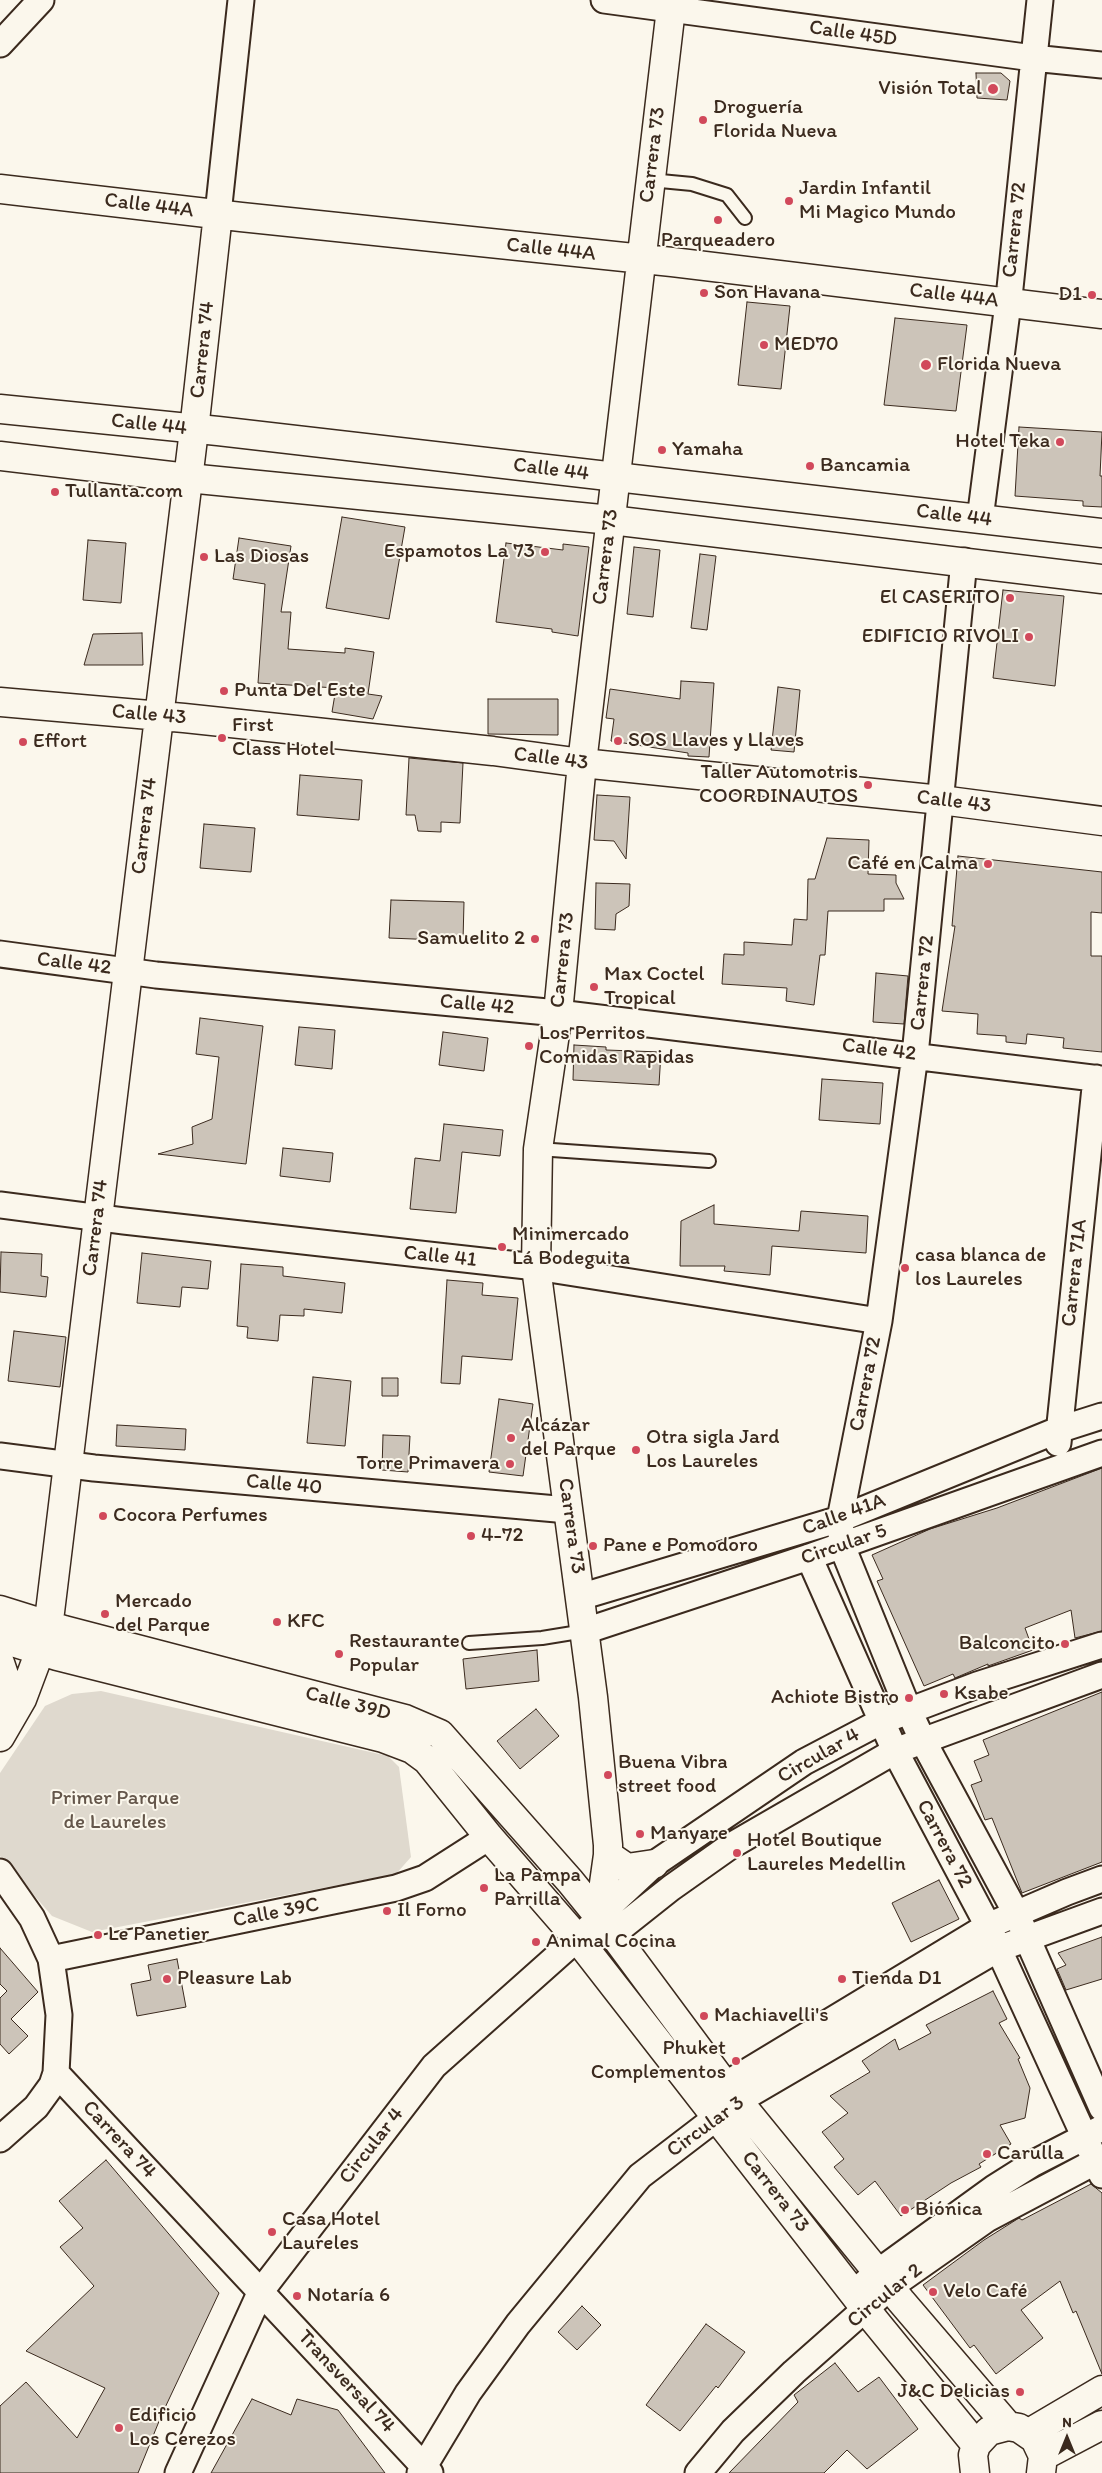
<!DOCTYPE html>
<meta charset="utf-8">
<style>
body{margin:0}
#map{position:relative;width:1102px;height:2473px;overflow:hidden;background:#fbf7ec;font-family:Itim,sans-serif}
canvas{display:block}
.north{position:absolute;left:1042px;top:2413px;width:50px;height:50px;-webkit-text-stroke:4px #fbf7ec;paint-order:stroke;rotate:0deg;font-size:14px;font-weight:700;line-height:20px;text-align:center;color:#3b2a1e}
.north::after{content:'';display:block;margin:auto;width:18px;height:22px;background:#3b2a1e;clip-path:polygon(50% 0,100% 100%,50% 72%,0 100%)}
</style>
<div id="map">
<canvas width="1102" height="2473"></canvas>
<div class="north">N</div>
</div>
<script>
const ctx = document.querySelector('canvas').getContext('2d');
ctx.lineJoin = 'round';
function fillPath(path, color) {
  ctx.fillStyle = color;
  ctx.fill(path, 'evenodd');
}
function poly(rows) {
  const path = new Path2D();
  for (const r of rows) {
    path.moveTo(r[0], r[1]);
    for (let i = 2; i < r.length; i += 2) path.lineTo(r[i], r[i + 1]);
  }
  return path;
}
function strokePath(path, color, width, dash) {
  ctx.strokeStyle = color;
  ctx.lineWidth = width;
  ctx.lineCap = dash ? 'butt' : 'round';
  ctx.setLineDash(dash || []);
  ctx.stroke(path);
}
function drawText(font, color, halo, rows, align = 'center') {
  ctx.font = font + ' Itim,sans-serif';
  ctx.lineWidth = 4;
  ctx.setLineDash([]);
  ctx.textBaseline = 'middle';
  ctx.strokeStyle = halo;
  ctx.fillStyle = color;
  for (const [text, x, y, turn = 0] of rows) {
    ctx.save();
    ctx.translate(x, y);
    ctx.rotate((+turn || 0) * Math.PI / 180);
    ctx.textAlign = isNaN(turn) ? turn : align;
    if (halo) ctx.strokeText(text, 0, 0);
    ctx.fillText(text, 0, 0);
    ctx.restore();
  }
}
fillPath(poly([
 [101,1691,388,1756,399,1767,411,1857,396,1874,92,1932,52,1916,0,1856,0,1773,45,1706,72,1694]
]), '#dfd9ce');
const building = poly([
 [976,73,1001,73,1010,81,1007,100,977,98,976,73],
 [747,302,790,306,781,389,738,385,747,302],
 [895,318,967,325,956,411,884,405,895,318],
 [1019,427,1102,432,1100,476,1102,476,1102,507,1083,506,1083,501,1015,496,1019,427],
 [342,517,405,527,389,619,326,608,342,517],
 [239,538,291,546,281,612,291,612,288,649,345,653,345,648,374,652,368,694,382,696,373,719,332,712,336,688,258,683,265,584,233,579,239,538],
 [88,540,126,543,121,603,83,600,88,540],
 [506,543,563,550,563,544,589,547,578,636,552,632,552,629,496,622,506,543],
 [634,547,660,550,653,617,627,614,634,547],
 [700,554,716,556,707,630,691,628,700,554],
 [1003,590,1064,596,1055,686,993,678,1003,590],
 [142,633,143,665,84,665,93,634,142,633],
 [681,681,714,683,709,757,688,756,688,753,611,741,614,719,606,718,610,689,680,699,681,681],
 [778,687,800,690,794,752,771,750,778,687],
 [488,699,558,699,558,735,488,734,488,699],
 [409,758,463,763,460,823,441,822,441,832,418,831,415,815,406,815,409,758],
 [300,775,362,780,359,820,297,815,300,775],
 [597,795,630,797,626,859,614,841,594,840,597,795],
 [204,824,255,828,251,872,200,868,204,824],
 [827,838,869,840,868,874,896,875,896,883,904,899,884,899,884,911,828,911,825,955,820,955,814,1005,786,1001,787,988,722,984,724,954,744,955,744,942,792,945,794,919,807,920,808,879,815,879,827,838],
 [958,856,1102,872,1102,913,1091,912,1091,956,1102,956,1102,1052,1063,1048,1064,1038,1027,1034,1026,1044,1006,1042,1006,1036,977,1034,978,1014,942,1011,955,926,952,926,958,856],
 [596,883,630,884,629,906,616,914,615,930,595,929,596,883],
 [391,900,464,902,463,941,389,938,391,900],
 [876,973,908,976,904,1024,873,1022,876,973],
 [200,1018,263,1026,246,1164,158,1154,193,1144,192,1127,212,1119,219,1057,196,1054,200,1018],
 [299,1027,335,1030,332,1069,295,1065,299,1027],
 [443,1032,488,1038,484,1071,439,1065,443,1032],
 [574,1045,606,1047,606,1050,661,1052,659,1085,573,1080,574,1045],
 [822,1079,883,1083,880,1124,819,1120,822,1079],
 [444,1124,503,1130,500,1156,462,1152,456,1213,410,1209,415,1158,440,1161,444,1124],
 [283,1148,333,1153,330,1182,280,1176,283,1148],
 [714,1205,714,1224,799,1231,801,1211,868,1216,866,1253,772,1246,770,1275,724,1271,725,1266,680,1266,681,1221,714,1205],
 [1,1252,42,1254,41,1276,48,1277,46,1297,0,1292,1,1252],
 [142,1253,211,1261,208,1289,182,1287,180,1307,137,1303,142,1253],
 [241,1264,283,1267,283,1276,345,1283,342,1313,304,1309,304,1316,280,1315,278,1341,247,1338,248,1327,237,1326,241,1264],
 [447,1280,483,1283,482,1295,518,1298,512,1360,462,1356,460,1384,441,1383,447,1280],
 [14,1331,66,1337,60,1387,8,1381,14,1331],
 [313,1377,351,1381,345,1446,307,1443,313,1377],
 [382,1378,398,1378,398,1396,382,1396,382,1378],
 [499,1399,533,1404,523,1476,489,1472,499,1399],
 [117,1425,186,1429,185,1450,116,1446,117,1425],
 [383,1435,410,1436,408,1472,382,1470,383,1435],
 [1102,1468,1102,1631,1075,1638,1071,1610,1025,1628,1033,1650,988,1666,988,1664,955,1678,953,1674,924,1686,877,1581,883,1579,872,1555,930,1529,997,1508,1102,1468],
 [537,1650,539,1681,466,1689,463,1659,537,1650],
 [1102,1692,1102,1862,1022,1893,992,1818,985,1820,971,1785,982,1781,974,1761,989,1755,983,1740,1102,1692],
 [536,1709,559,1736,520,1769,497,1741,536,1709],
 [939,1880,959,1919,911,1942,892,1903,939,1880],
 [1102,1937,1102,1979,1066,1990,1057,1969,1066,1965,1058,1953,1102,1937],
 [0,1948,38,1992,11,2019,28,2036,9,2054,0,2044,0,1998,7,1991,0,1984,0,1948],
 [177,1959,186,2007,137,2016,131,1984,151,1980,148,1965,177,1959],
 [993,1991,1007,2019,999,2023,1020,2058,1018,2059,1030,2088,1025,2118,1000,2125,1011,2144,979,2164,981,2167,951,2183,901,2216,875,2181,858,2195,834,2167,844,2159,822,2132,848,2113,830,2096,870,2072,862,2061,895,2039,899,2050,931,2033,926,2025,993,1991],
 [106,2160,219,2293,162,2414,138,2473,0,2473,0,2406,26,2382,77,2438,105,2388,26,2351,94,2286,60,2247,83,2228,59,2201,106,2160],
 [1091,2184,1102,2193,1102,2374,1076,2311,1073,2313,1060,2281,1021,2310,1043,2338,996,2374,974,2345,970,2348,923,2285,984,2240,1019,2218,1022,2220,1091,2184],
 [582,2306,601,2325,577,2350,558,2332,582,2306],
 [706,2324,745,2352,718,2388,716,2386,680,2431,646,2405,706,2324],
 [835,2363,858,2392,879,2377,918,2429,867,2469,847,2450,824,2473,729,2473,798,2402,794,2395,835,2363],
 [252,2399,291,2415,297,2399,338,2410,385,2473,211,2473,252,2399]
]);
fillPath(building, '#ccc4b9');
strokePath(building, '#3b2a1e', 1);
const service = poly([
 [650,180,692,184,727,195,745,218],
 [538,1149,709,1161],
 [469,1643,542,1638,585,1631]
]);
const minor = poly([
 [604,0,1033,58,1102,65],
 [0,44,41,0],
 [218,214,241,0],
 [980,519,1010,288,1040,0],
 [964,561,915,1055,879,1321,840,1519,842,1546,908,1709,922,1739,1016,1913,1102,2108],
 [0,954,156,975,558,1013,1102,1079],
 [0,1205,124,1221,536,1267,879,1321],
 [1058,1443,1096,1078],
 [0,1456,94,1468,568,1510],
 [809,1557,895,1751,988,1926,1102,2175],
 [580,1597,840,1519,1058,1430,1102,1416],
 [585,1631,809,1557,1102,1453],
 [0,1872,32,1918,51,1959,59,2015,56,2073,52,2085,36,2107,0,2139],
 [593,1936,613,1934,671,1888,729,1847,895,1751,1102,1675],
 [51,1959,396,1888,425,1878,489,1837],
 [56,2073,430,2473],
 [710,2098,725,2085,988,1926,1067,1892,1102,1879],
 [854,2293,878,2272,994,2188,1032,2164,1102,2128],
 [178,2473,261,2291,434,2066,599,1919,610,1905,654,1864,804,1762,882,1721,977,1685,1102,1645],
 [420,2473,468,2393,518,2324,640,2176,738,2101,998,1949,1102,1911],
 [698,2473,733,2431,794,2372,890,2287,987,2219,1102,2158]
]);
const tertiary = poly([
 [0,189,241,217,672,262,1102,314],
 [0,702,184,718,493,751,582,763,941,800,1102,821],
 [0,1610,64,1630,405,1719,440,1734,570,1881,613,1934,725,2085,901,2301,1008,2426],
 [0,1638,57,1656,383,1738,412,1749,427,1760,489,1837,576,1937,875,2321,976,2445],
 [0,1663,8,1687,8,1720],
 [0,1737,22,1699,40,1651,50,1612,194,430,218,214],
 [608,1855,627,1868,654,1864],
 [599,1919,608,1855,608,1845,593,1697,536,1267,538,1149,558,1013,582,763,672,0],
 [1029,2433,1102,2390],
 [1043,2456,1102,2425],
 [975,2473,973,2455,976,2445,989,2431,1008,2426,1019,2428,1035,2439,1043,2456,1041,2473]
]);
const secondary = poly([
 [0,409,218,431,1102,533],
 [0,456,188,478,611,520,1102,579]
]);
strokePath(service, '#3b2a1e', 16);
strokePath(minor, '#3b2a1e', 29);
strokePath(tertiary, '#3b2a1e', 31);
strokePath(secondary, '#3b2a1e', 31);
strokePath(service, '#fbf7ec', 12);
strokePath(minor, '#fbf7ec', 25);
strokePath(tertiary, '#fbf7ec', 28);
strokePath(secondary, '#fbf7ec', 28);
for (const [x, y, r, color] of [
 [993,89,6,"#d1495b"],
 [703,120,5,"#d1495b"],
 [789,201,5,"#d1495b"],
 [718,220,5,"#d1495b"],
 [704,293,5,"#d1495b"],
 [1092,295,5,"#d1495b"],
 [764,345,5,"#d1495b"],
 [926,365,6,"#d1495b"],
 [1060,442,5,"#d1495b"],
 [662,450,5,"#d1495b"],
 [810,466,5,"#d1495b"],
 [55,492,5,"#d1495b"],
 [545,552,5,"#d1495b"],
 [204,557,5,"#d1495b"],
 [1010,598,5,"#d1495b"],
 [1029,637,5,"#d1495b"],
 [224,691,5,"#d1495b"],
 [222,738,5,"#d1495b"],
 [618,741,5,"#d1495b"],
 [23,742,5,"#d1495b"],
 [868,785,5,"#d1495b"],
 [988,864,5,"#d1495b"],
 [535,939,5,"#d1495b"],
 [594,987,5,"#d1495b"],
 [529,1046,5,"#d1495b"],
 [502,1247,5,"#d1495b"],
 [905,1268,5,"#d1495b"],
 [511,1438,5,"#d1495b"],
 [636,1450,5,"#d1495b"],
 [510,1464,5,"#d1495b"],
 [103,1516,5,"#d1495b"],
 [471,1536,5,"#d1495b"],
 [593,1546,5,"#d1495b"],
 [105,1614,5,"#d1495b"],
 [277,1622,5,"#d1495b"],
 [1065,1644,5,"#d1495b"],
 [339,1654,5,"#d1495b"],
 [944,1694,5,"#d1495b"],
 [909,1698,5,"#d1495b"],
 [608,1775,5,"#d1495b"],
 [640,1834,5,"#d1495b"],
 [737,1853,5,"#d1495b"],
 [484,1888,5,"#d1495b"],
 [387,1911,5,"#d1495b"],
 [98,1935,5,"#d1495b"],
 [536,1942,5,"#d1495b"],
 [167,1979,5,"#d1495b"],
 [842,1979,5,"#d1495b"],
 [704,2016,5,"#d1495b"],
 [736,2061,5,"#d1495b"],
 [987,2154,5,"#d1495b"],
 [905,2210,5,"#d1495b"],
 [272,2232,5,"#d1495b"],
 [933,2292,5,"#d1495b"],
 [297,2296,5,"#d1495b"],
 [1020,2392,5,"#d1495b"],
 [119,2428,5,"#d1495b"]
]) {
  const dot = new Path2D();
  dot.arc(x, y, r, 0, 2 * Math.PI);
  ctx.fillStyle = color;
  ctx.fill(dot);
  strokePath(dot, '#fbf7ec', 2);
}
drawText('21px', '#3b2a1e', '#fbf7ec', [
 ["Calle 45D",853,34,8],
 ["Carrera 73",653,155,-83],
 ["Calle 44A",149,206,7],
 ["Carrera 72",1015,230,-84],
 ["Calle 44A",551,250,6],
 ["Calle 44A",954,296,7],
 ["Carrera 74",203,350,-84],
 ["Calle 44",149,425,6],
 ["Calle 44",551,470,7],
 ["Calle 44",954,516,7],
 ["Carrera 73",606,557,-83],
 ["Calle 43",149,715,5],
 ["Calle 43",551,759,7],
 ["Calle 43",954,802,7],
 ["Carrera 74",145,826,-83],
 ["Carrera 73",563,960,-84],
 ["Calle 42",74,964,7],
 ["Carrera 72",923,983,-84],
 ["Calle 42",477,1005,5],
 ["Calle 42",879,1050,7],
 ["Carrera 74",96,1228,-83],
 ["Calle 41",440,1257,6],
 ["Carrera 71A",1075,1273,-84],
 ["Carrera 72",866,1384,-79],
 ["Calle 40",284,1485,5],
 ["Calle 41A",844,1515,-20],
 ["Carrera 73",571,1526,82],
 ["Circular 5",844,1545,-19],
 ["Calle 39D",348,1704,14],
 ["Circular 4",819,1756,-30],
 ["Carrera 72",944,1844,62],
 ["Calle 39C",276,1913,-11],
 ["Circular 3",706,2127,-36],
 ["Carrera 74",119,2140,47],
 ["Circular 4",372,2146,-52],
 ["Carrera 73",775,2192,52],
 ["Circular 2",885,2296,-39],
 ["Transversal 74",346,2382,47]
]);
drawText('21px', '#3b2a1e', '#fbf7ec', [
 ["Visión Total",982,89,"right"],
 ["Droguería",713,108],
 ["Florida Nueva",713,132],
 ["Jardin Infantil",799,189],
 ["Mi Magico Mundo",799,213],
 ["Parqueadero",718,241,"center"],
 ["Son Havana",714,293],
 ["D1",1082,295,"right"],
 ["MED70",774,345],
 ["Florida Nueva",937,365],
 ["Hotel Teka",1050,442,"right"],
 ["Yamaha",672,450],
 ["Bancamia",820,466],
 ["Tullanta.com",65,492],
 ["Espamotos La 73",535,552,"right"],
 ["Las Diosas",214,557],
 ["El CASERITO",1000,598,"right"],
 ["EDIFICIO RIVOLI",1019,637,"right"],
 ["Punta Del Este",234,691],
 ["First",232,726],
 ["Class Hotel",232,750],
 ["SOS Llaves y Llaves",628,741],
 ["Effort",33,742],
 ["Taller Automotris",858,773,"right"],
 ["COORDINAUTOS",858,797,"right"],
 ["Café en Calma",978,864,"right"],
 ["Samuelito 2",525,939,"right"],
 ["Max Coctel",604,975],
 ["Tropical",604,999],
 ["Los Perritos",539,1034],
 ["Comidas Rapidas",539,1058],
 ["Minimercado",512,1235],
 ["Lá Bodeguita",512,1259],
 ["casa blanca de",915,1256],
 ["los Laureles",915,1280],
 ["Alcázar",521,1426],
 ["del Parque",521,1450],
 ["Otra sigla Jard",646,1438],
 ["Los Laureles",646,1462],
 ["Torre Primavera",500,1464,"right"],
 ["Cocora Perfumes",113,1516],
 ["4-72",481,1536],
 ["Pane e Pomodoro",603,1546],
 ["Mercado",115,1602],
 ["del Parque",115,1626],
 ["KFC",287,1622],
 ["Restaurante",349,1642],
 ["Popular",349,1666],
 ["Balconcito",1055,1644,"right"],
 ["Ksabe",954,1694],
 ["Achiote Bistro",899,1698,"right"],
 ["Buena Vibra",618,1763],
 ["street food",618,1787],
 ["Manyare",650,1834],
 ["Hotel Boutique",747,1841],
 ["Laureles Medellin",747,1865],
 ["La Pampa",494,1876],
 ["Parrilla",494,1900],
 ["Il Forno",397,1911],
 ["Le Panetier",108,1935],
 ["Animal Cocina",546,1942],
 ["Pleasure Lab",177,1979],
 ["Tienda D1",852,1979],
 ["Machiavelli's",714,2016],
 ["Phuket",726,2049,"right"],
 ["Complementos",726,2073,"right"],
 ["Carulla",997,2154],
 ["Biónica",915,2210],
 ["Casa Hotel",282,2220],
 ["Laureles",282,2244],
 ["Velo Café",943,2292],
 ["Notaría 6",307,2296],
 ["J&C Delicias",1010,2392,"right"],
 ["Edificio",129,2416],
 ["Los Cerezos",129,2440]
], 'left');
drawText('21px', '#64564a', '#fbf7ec', [
 ["Primer Parque",115,1799],
 ["de Laureles",115,1823]
]);
</script>
